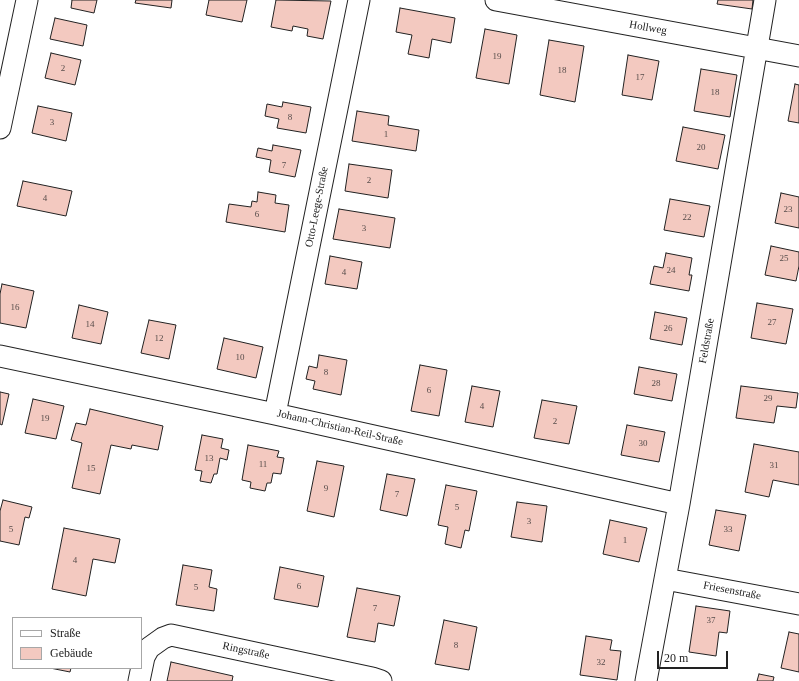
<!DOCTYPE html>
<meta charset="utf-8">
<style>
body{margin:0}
#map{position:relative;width:799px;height:681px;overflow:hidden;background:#fff;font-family:Georgia,serif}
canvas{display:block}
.legend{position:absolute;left:12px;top:617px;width:130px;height:52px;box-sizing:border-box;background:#fff;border:1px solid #a7a7a7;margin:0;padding:5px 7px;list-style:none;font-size:12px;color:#222}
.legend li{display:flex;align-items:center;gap:8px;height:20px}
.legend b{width:20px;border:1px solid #a7a7a7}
.scale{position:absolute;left:657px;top:651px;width:71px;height:18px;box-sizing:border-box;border:2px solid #222;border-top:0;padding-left:5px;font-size:12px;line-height:14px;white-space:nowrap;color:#222;-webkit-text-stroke:3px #fff;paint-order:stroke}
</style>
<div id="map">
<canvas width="799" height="681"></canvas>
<ul class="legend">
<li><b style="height:5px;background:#fff"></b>Straße</li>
<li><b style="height:11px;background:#f3c9c0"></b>Gebäude</li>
</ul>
<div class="scale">20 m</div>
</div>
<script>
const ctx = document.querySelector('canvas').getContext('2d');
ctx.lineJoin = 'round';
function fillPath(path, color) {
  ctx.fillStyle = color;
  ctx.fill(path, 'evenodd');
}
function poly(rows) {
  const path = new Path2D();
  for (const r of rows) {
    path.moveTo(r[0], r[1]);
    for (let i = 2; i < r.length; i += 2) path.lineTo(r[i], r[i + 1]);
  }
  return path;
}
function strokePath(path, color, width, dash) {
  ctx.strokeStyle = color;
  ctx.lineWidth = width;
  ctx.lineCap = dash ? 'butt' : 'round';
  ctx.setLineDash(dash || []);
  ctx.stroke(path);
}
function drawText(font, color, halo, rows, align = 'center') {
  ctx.font = font + ' Georgia,serif';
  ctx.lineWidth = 3;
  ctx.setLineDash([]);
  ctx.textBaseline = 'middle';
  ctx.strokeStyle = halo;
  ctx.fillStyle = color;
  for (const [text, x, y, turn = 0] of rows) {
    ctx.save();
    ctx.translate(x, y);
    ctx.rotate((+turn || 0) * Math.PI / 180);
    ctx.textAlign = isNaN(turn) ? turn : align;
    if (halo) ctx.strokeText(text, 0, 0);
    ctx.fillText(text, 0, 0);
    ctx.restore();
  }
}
const building = poly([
 [72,0,97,0,94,13,71,8,72,0],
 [136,0,172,0,171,8,135,3,136,0],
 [209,0,247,0,242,22,206,15,209,0],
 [276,0,331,1,323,39,307,36,308,29,293,26,292,31,271,27,276,0],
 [718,0,753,0,752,9,717,4,718,0],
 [400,8,455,18,451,43,432,39,429,58,408,54,412,35,396,32,400,8],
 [55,18,87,25,83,46,50,39,55,18],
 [485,29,517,35,509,84,476,78,485,29],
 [549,40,584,46,575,102,540,95,549,40],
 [51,53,81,60,75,85,45,78,51,53],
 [628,55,659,61,652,100,622,95,628,55],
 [701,69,737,75,730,117,694,111,701,69],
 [795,84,799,85,799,123,788,121,795,84],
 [283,102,311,107,306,133,277,128,279,119,265,116,267,104,282,107,283,102],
 [38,106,72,113,66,141,32,133,38,106],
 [357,111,389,116,388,125,419,130,416,151,352,141,357,111],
 [683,127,725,135,718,169,676,161,683,127],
 [273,145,301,150,295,177,269,172,271,160,256,157,258,148,272,151,273,145],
 [349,164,392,170,388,198,345,191,349,164],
 [23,181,72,191,66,216,17,206,23,181],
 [258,192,276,195,275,203,289,205,285,232,226,222,229,204,251,207,252,201,257,202,258,192],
 [781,193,799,197,799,228,775,223,781,193],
 [670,199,710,206,704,237,664,230,670,199],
 [339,209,395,218,390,248,333,239,339,209],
 [771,246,799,252,799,266,796,281,765,275,771,246],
 [666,253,692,258,689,275,692,275,689,291,650,284,654,266,663,268,666,253],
 [330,256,362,262,357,289,325,284,330,256],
 [2,284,34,291,26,328,0,323,0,294,2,284],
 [757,303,793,309,786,344,751,338,757,303],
 [79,305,108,312,101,344,72,338,79,305],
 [655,312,687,318,682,345,650,339,655,312],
 [149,320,176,325,169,359,141,353,149,320],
 [224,338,263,347,256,378,217,369,224,338],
 [319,355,347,360,341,395,313,389,315,381,306,379,309,366,317,368,319,355],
 [420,365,447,370,439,416,411,411,420,365],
 [639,367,677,374,672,401,634,394,639,367],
 [472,386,500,391,493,427,465,422,472,386],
 [741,386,798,393,796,408,777,406,774,423,736,418,741,386],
 [0,392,9,394,2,425,0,424,0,392],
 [33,399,64,406,56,439,25,433,33,399],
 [542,400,577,406,569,444,534,438,542,400],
 [90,409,163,426,158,450,132,445,131,449,111,445,100,494,72,488,82,443,71,440,76,423,86,425,90,409],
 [627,425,665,432,659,462,621,455,627,425],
 [202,435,223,439,221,448,229,450,227,460,220,458,217,474,214,474,211,483,200,481,202,471,195,470,202,435],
 [754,444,799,452,799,485,773,480,769,497,745,492,754,444],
 [248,445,279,451,277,457,284,458,281,474,273,473,271,483,267,483,265,491,250,488,251,482,242,480,248,445],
 [317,461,344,466,334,517,307,511,317,461],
 [387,474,415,479,407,516,380,510,387,474],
 [446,485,477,491,469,531,465,530,461,548,445,544,448,527,438,525,446,485],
 [3,500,32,507,29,518,25,517,19,545,0,541,0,511,3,500],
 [517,502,547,506,542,542,511,537,517,502],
 [716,510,746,515,739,551,709,545,716,510],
 [610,520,647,528,639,562,603,554,610,520],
 [64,528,120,539,115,563,93,559,86,596,52,589,64,528],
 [183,565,212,570,209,587,217,589,214,611,176,605,183,565],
 [280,567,324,576,318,607,274,599,280,567],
 [357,588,400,596,394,626,378,623,375,642,347,637,357,588],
 [696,606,730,611,727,633,719,632,716,656,689,652,696,606],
 [444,620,477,627,469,670,435,664,444,620],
 [789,632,799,634,799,672,781,668,789,632],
 [586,636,612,640,610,650,621,651,617,680,580,675,586,636],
 [171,662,233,676,232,681,167,681,171,662],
 [50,668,71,668,70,672,50,668],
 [759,674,774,677,773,681,757,681,759,674]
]);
fillPath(building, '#f3c9c0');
strokePath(building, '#222', 1);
const street = poly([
 [496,0,799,56],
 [0,128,27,0],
 [0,356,275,414,679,504],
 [275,414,359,0],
 [665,579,799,604],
 [139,681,144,657,149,648,163,638,171,635,372,678,381,681],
 [646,681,679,504,765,0]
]);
strokePath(street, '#222', 23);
strokePath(street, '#fff', 21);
drawText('9px', '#564c4a', null, [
 ["19",497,57],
 ["2",63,69],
 ["18",562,71],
 ["17",640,78],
 ["18",715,93],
 ["8",290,118],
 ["3",52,123],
 ["1",386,135],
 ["20",701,148],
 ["7",284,166],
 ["2",369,181],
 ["4",45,199],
 ["23",788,210],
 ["6",257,215],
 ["22",687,218],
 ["3",364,229],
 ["25",784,259],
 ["24",671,271],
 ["4",344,273],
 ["16",15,308],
 ["27",772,323],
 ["14",90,325],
 ["26",668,329],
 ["12",159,339],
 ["10",240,358],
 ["8",326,373],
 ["28",656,384],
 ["6",429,391],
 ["29",768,399],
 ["4",482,407],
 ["19",45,419],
 ["2",555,422],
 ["30",643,444],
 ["13",209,459],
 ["11",263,465],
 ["31",774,466],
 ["15",91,469],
 ["9",326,489],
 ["7",397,495],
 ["5",457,508],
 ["3",529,522],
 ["5",11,530],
 ["33",728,530],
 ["1",625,541],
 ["4",75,561],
 ["6",299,587],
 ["5",196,588],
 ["7",375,609],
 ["37",711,621],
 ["8",456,646],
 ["32",601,663]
]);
drawText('11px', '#222', '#fff', [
 ["Hollweg",648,28,10],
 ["Otto-Leege-Straße",317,207,-79],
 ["Feldstraße",707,341,-80],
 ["Johann-Christian-Reil-Straße",340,428,13],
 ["Friesenstraße",732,591,11],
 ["Ringstraße",246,651,12]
]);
</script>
